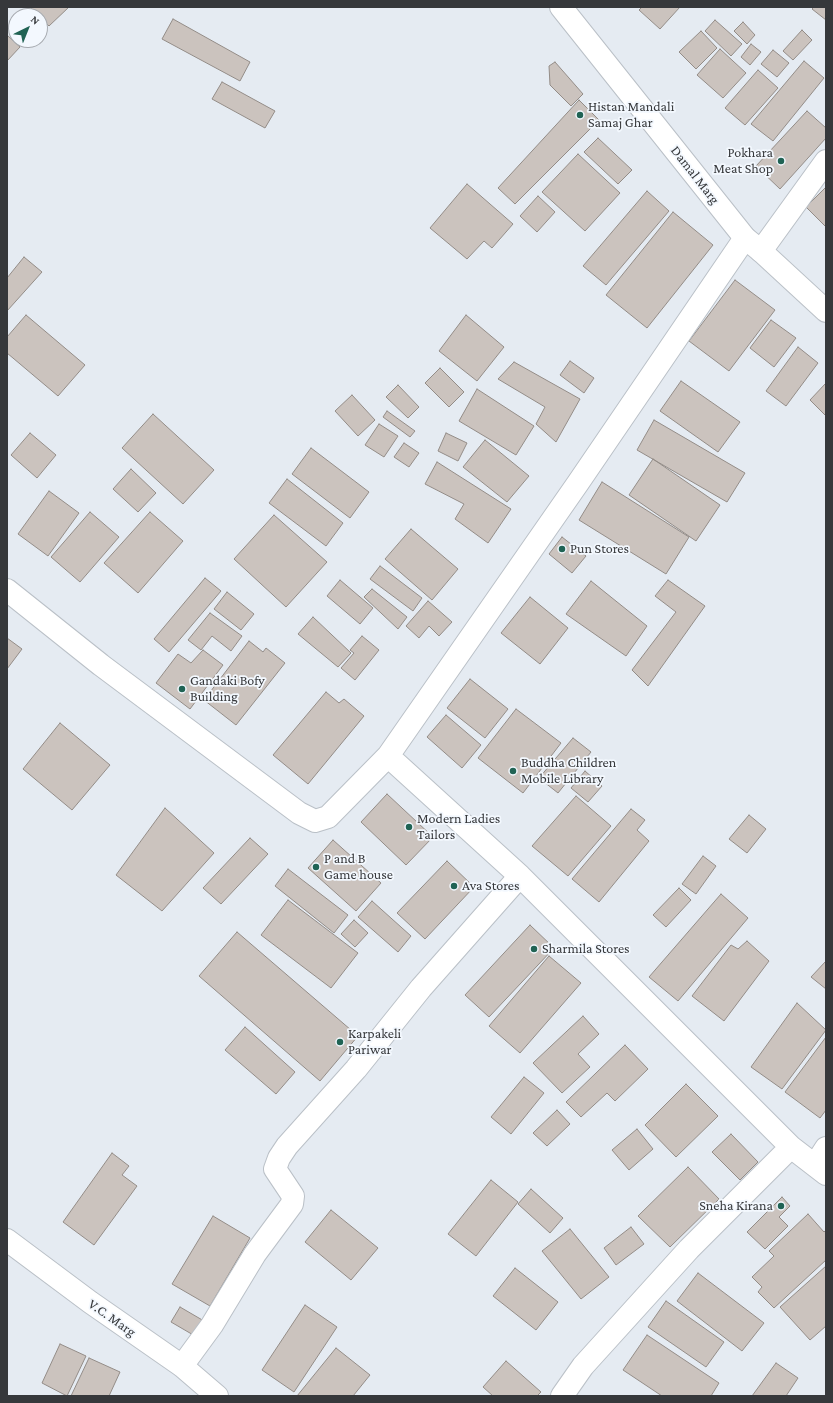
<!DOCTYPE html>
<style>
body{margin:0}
#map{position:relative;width:833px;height:1403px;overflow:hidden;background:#e5ebf2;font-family:"Crimson Pro",serif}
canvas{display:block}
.frame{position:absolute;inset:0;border:8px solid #36383b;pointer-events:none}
.north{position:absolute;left:8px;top:8px;width:40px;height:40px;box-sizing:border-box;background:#f3f8fe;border:1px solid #a7abb0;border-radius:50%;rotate:43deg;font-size:11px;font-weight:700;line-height:16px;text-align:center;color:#36383b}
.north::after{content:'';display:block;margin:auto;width:14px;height:18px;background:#206354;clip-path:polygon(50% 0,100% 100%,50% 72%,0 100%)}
</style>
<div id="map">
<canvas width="833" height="1403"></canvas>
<div class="frame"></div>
<div class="north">N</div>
</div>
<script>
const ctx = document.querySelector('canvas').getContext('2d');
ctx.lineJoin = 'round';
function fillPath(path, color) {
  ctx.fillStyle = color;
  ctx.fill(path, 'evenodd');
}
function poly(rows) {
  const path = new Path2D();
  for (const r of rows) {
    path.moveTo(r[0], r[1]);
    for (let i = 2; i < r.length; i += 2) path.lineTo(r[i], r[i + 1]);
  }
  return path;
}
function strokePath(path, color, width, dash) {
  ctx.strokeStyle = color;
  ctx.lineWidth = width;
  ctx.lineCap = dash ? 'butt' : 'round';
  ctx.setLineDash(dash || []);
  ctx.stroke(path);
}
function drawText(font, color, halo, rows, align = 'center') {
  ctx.font = font + ' "Crimson Pro",serif';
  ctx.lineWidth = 3.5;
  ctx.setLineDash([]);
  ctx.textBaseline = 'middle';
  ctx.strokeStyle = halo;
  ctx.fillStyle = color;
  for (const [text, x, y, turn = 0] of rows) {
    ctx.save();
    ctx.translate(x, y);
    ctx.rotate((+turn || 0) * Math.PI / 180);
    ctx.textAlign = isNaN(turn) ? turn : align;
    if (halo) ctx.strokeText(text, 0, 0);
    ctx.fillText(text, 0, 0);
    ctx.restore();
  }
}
const building = poly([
 [30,7,69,7,49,26,30,7],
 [642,7,680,7,660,29,639,10,642,7],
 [814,7,826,7,826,20,812,9,814,7],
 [173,19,250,62,240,81,162,39,173,19],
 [715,20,742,44,731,56,705,31,715,20],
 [743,22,755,35,747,44,734,31,743,22],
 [802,30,812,40,793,60,783,51,802,30],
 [701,31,717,48,696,69,679,52,701,31],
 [7,35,20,47,7,61,7,35],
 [751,44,761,52,750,65,741,57,751,44],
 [720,49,746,73,723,98,697,75,720,49],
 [773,50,789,63,777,77,761,64,773,50],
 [804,61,824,78,773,141,751,124,804,61],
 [555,62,583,94,571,106,550,85,549,66,555,62],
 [758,70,778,88,745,125,725,108,758,70],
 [222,82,275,111,265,128,212,99,222,82],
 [579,100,599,120,515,204,498,188,579,100],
 [807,111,826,128,826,138,780,189,756,166,807,111],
 [598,138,632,170,618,184,584,152,598,138],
 [578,154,620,193,585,231,542,192,578,154],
 [467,184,513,224,492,248,484,241,467,259,430,228,467,184],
 [826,187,826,227,806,207,826,187],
 [647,191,669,211,606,285,583,266,647,191],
 [538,196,555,212,537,232,520,216,538,196],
 [673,212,713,245,647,328,606,295,673,212],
 [24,257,42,272,7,311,7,278,24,257],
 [735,280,775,310,729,371,689,341,735,280],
 [26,315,85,365,58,396,7,353,7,337,26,315],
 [466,315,504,347,477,381,439,351,466,315],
 [771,320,796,338,774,367,750,348,771,320],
 [798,347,818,363,786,406,766,391,798,347],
 [570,361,594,378,584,393,560,375,570,361],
 [514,362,580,399,556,442,536,424,545,407,498,379,514,362],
 [440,368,464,392,449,407,425,383,440,368],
 [681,381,740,422,718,452,660,411,681,381],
 [826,383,826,416,810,400,826,383],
 [398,385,419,407,408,418,386,397,398,385],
 [477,389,534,426,516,455,459,421,477,389],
 [352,395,375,420,358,436,335,411,352,395],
 [387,411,415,431,410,437,383,417,387,411],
 [153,414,214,470,183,504,122,448,153,414],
 [654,420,745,473,727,502,637,450,654,420],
 [379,424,398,436,384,457,365,445,379,424],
 [30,433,56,455,37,478,11,455,30,433],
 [446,433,467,443,458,461,438,451,446,433],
 [485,440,529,476,507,502,463,467,485,440],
 [404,443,419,453,409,467,394,457,404,443],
 [311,448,369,492,350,518,292,474,311,448],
 [653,459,720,505,696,541,629,495,653,459],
 [437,462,511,509,488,543,455,519,464,504,425,484,437,462],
 [131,469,156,493,138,512,113,489,131,469],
 [287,479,343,523,326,546,269,503,287,479],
 [602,482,689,537,666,574,579,520,602,482],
 [49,491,79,513,48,556,18,534,49,491],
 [90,512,119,537,80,582,51,557,90,512],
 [150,512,183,541,138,593,104,563,150,512],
 [274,515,327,562,286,607,234,559,274,515],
 [411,529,458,569,432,600,385,559,411,529],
 [562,537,586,556,572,573,549,554,562,537],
 [380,566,422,598,413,611,370,579,380,566],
 [205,578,221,591,169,652,154,639,205,578],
 [340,580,373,608,360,624,327,596,340,580],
 [668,580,705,606,648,686,632,670,676,612,655,596,668,580],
 [591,581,647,626,626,656,566,614,591,581],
 [372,589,407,617,398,629,364,597,372,589],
 [227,592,254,614,241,630,214,609,227,592],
 [530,597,568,628,540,664,501,633,530,597],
 [428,601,452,622,439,636,429,626,419,638,406,626,428,601],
 [210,613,242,636,231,651,212,636,201,650,188,640,210,613],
 [313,617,351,653,338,667,298,634,313,617],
 [362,636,379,650,355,680,341,668,354,653,350,650,362,636],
 [7,638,22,649,7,669,7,638],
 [249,641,263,652,266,648,285,663,236,725,204,700,249,641],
 [203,650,223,665,190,709,156,683,178,654,191,663,203,650],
 [470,679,508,709,485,738,447,708,470,679],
 [326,692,339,703,344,699,364,716,308,784,273,755,326,692],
 [516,709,561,743,523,793,478,758,516,709],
 [446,715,481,745,462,768,427,737,446,715],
 [60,723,110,765,72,810,23,769,60,723],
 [573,738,591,752,558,793,539,778,573,738],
 [585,771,602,786,588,802,571,788,585,771],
 [387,794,433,837,406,865,361,822,387,794],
 [576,796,611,826,568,876,532,846,576,796],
 [165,808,214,853,162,911,116,875,165,808],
 [631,809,645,820,637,830,649,841,599,902,572,879,631,809],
 [749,815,766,829,747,853,729,839,749,815],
 [250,838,268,854,221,904,203,888,250,838],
 [333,840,381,883,356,911,308,868,333,840],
 [703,856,716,866,696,894,682,884,703,856],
 [447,861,474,887,425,939,397,913,447,861],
 [288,869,348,915,334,933,275,886,288,869],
 [679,888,691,900,666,927,653,915,679,888],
 [721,894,748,918,678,1001,649,977,721,894],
 [288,900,358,953,331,988,261,935,288,900],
 [372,901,411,936,398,952,358,917,372,901],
 [354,920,368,933,355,947,341,934,354,920],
 [530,925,554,948,489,1017,465,995,530,925],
 [237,932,358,1036,320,1081,199,976,237,932],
 [747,941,769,961,724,1021,692,996,731,945,738,949,747,941],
 [549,956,581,983,520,1053,489,1026,549,956],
 [826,961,826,989,811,977,826,961],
 [797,1003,826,1030,782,1089,751,1067,797,1003],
 [583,1016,599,1034,578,1054,590,1067,562,1093,533,1063,583,1016],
 [245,1027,295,1072,276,1094,225,1050,245,1027],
 [826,1037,826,1110,820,1118,785,1092,826,1037],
 [625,1045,648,1069,615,1101,607,1093,581,1117,566,1102,625,1045],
 [524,1077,544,1093,511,1134,491,1117,524,1077],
 [686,1084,718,1116,676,1157,645,1125,686,1084],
 [557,1110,570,1124,547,1146,533,1133,557,1110],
 [637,1129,653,1149,629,1170,612,1150,637,1129],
 [731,1134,758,1162,740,1180,712,1152,731,1134],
 [112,1153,129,1166,122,1175,137,1186,94,1245,63,1222,112,1153],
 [688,1167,719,1199,670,1247,638,1216,688,1167],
 [491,1180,518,1202,476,1256,448,1234,491,1180],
 [531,1189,563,1218,550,1233,518,1204,531,1189],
 [782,1197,790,1206,779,1217,788,1226,765,1249,747,1232,782,1197],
 [331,1210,378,1248,351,1280,305,1242,331,1210],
 [808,1214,824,1232,826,1230,826,1260,774,1308,758,1292,762,1287,752,1277,774,1256,769,1251,808,1214],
 [213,1216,250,1238,210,1306,172,1284,213,1216],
 [631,1227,644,1244,616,1265,604,1248,631,1227],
 [570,1229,609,1277,581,1299,542,1251,570,1229],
 [826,1266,826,1326,810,1340,780,1307,826,1266],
 [515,1268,558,1302,536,1330,493,1296,515,1268],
 [698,1273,764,1323,742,1351,677,1301,698,1273],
 [666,1301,724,1342,706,1367,648,1327,666,1301],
 [305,1305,337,1327,294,1392,262,1370,305,1305],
 [180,1307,204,1321,195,1336,171,1322,180,1307],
 [647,1335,719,1383,711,1396,662,1396,623,1370,647,1335],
 [60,1344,86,1356,67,1396,42,1383,60,1344],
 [336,1348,370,1375,353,1396,297,1396,336,1348],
 [89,1358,120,1372,109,1396,71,1396,89,1358],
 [506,1361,541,1392,537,1396,493,1396,483,1387,506,1361],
 [776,1363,798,1378,786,1396,752,1396,776,1363]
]);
fillPath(building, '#cbc3be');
strokePath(building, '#938c87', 1);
const street = poly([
 [761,251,826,161],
 [7,590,101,665,299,813,315,821,328,817,388,756,578,483,745,238],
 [388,756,520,876,791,1147,826,1174],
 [815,1165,826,1148],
 [7,1240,90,1302,182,1366,217,1396],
 [182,1366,212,1325,255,1254,292,1204,293,1196,275,1169,279,1158,287,1146,356,1069,421,988,520,876],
 [562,1396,583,1366,689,1249,791,1147]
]);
const secondary = poly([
 [561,7,745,238,761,251,826,311]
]);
strokePath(street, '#bac0c7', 24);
strokePath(secondary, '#bac0c7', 24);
strokePath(street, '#fff', 22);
strokePath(secondary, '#fff', 22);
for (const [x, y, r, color] of [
 [580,115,4,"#206354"],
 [781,161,4,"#206354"],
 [562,549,4,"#206354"],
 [182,689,4,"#206354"],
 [513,771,4,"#206354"],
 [409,827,4,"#206354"],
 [316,867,4,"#206354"],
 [454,886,4,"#206354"],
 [534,949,4,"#206354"],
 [340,1042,4,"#206354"],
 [781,1206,4,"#206354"]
]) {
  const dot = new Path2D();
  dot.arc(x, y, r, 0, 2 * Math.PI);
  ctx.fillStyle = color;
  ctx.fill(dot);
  strokePath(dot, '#f3f8fe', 1.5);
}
drawText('14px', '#36383b', '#f3f8fe', [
 ["Histan Mandali",588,107],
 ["Samaj Ghar",588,123],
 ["Pokhara",773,153,"right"],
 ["Meat Shop",773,169,"right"],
 ["Pun Stores",570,549],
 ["Gandaki Bofy",190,681],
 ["Building",190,697],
 ["Buddha Children",521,763],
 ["Mobile Library",521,779],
 ["Modern Ladies",417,819],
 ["Tailors",417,835],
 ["P and B",324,859],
 ["Game house",324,875],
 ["Ava Stores",462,886],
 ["Sharmila Stores",542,949],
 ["Karpakeli",348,1034],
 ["Pariwar",348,1050],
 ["Sneha Kirana",773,1206,"right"]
], 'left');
drawText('14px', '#36383b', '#f3f8fe', [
 ["Damal Marg",695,175,52],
 ["V.C. Marg",112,1318,35]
]);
</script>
